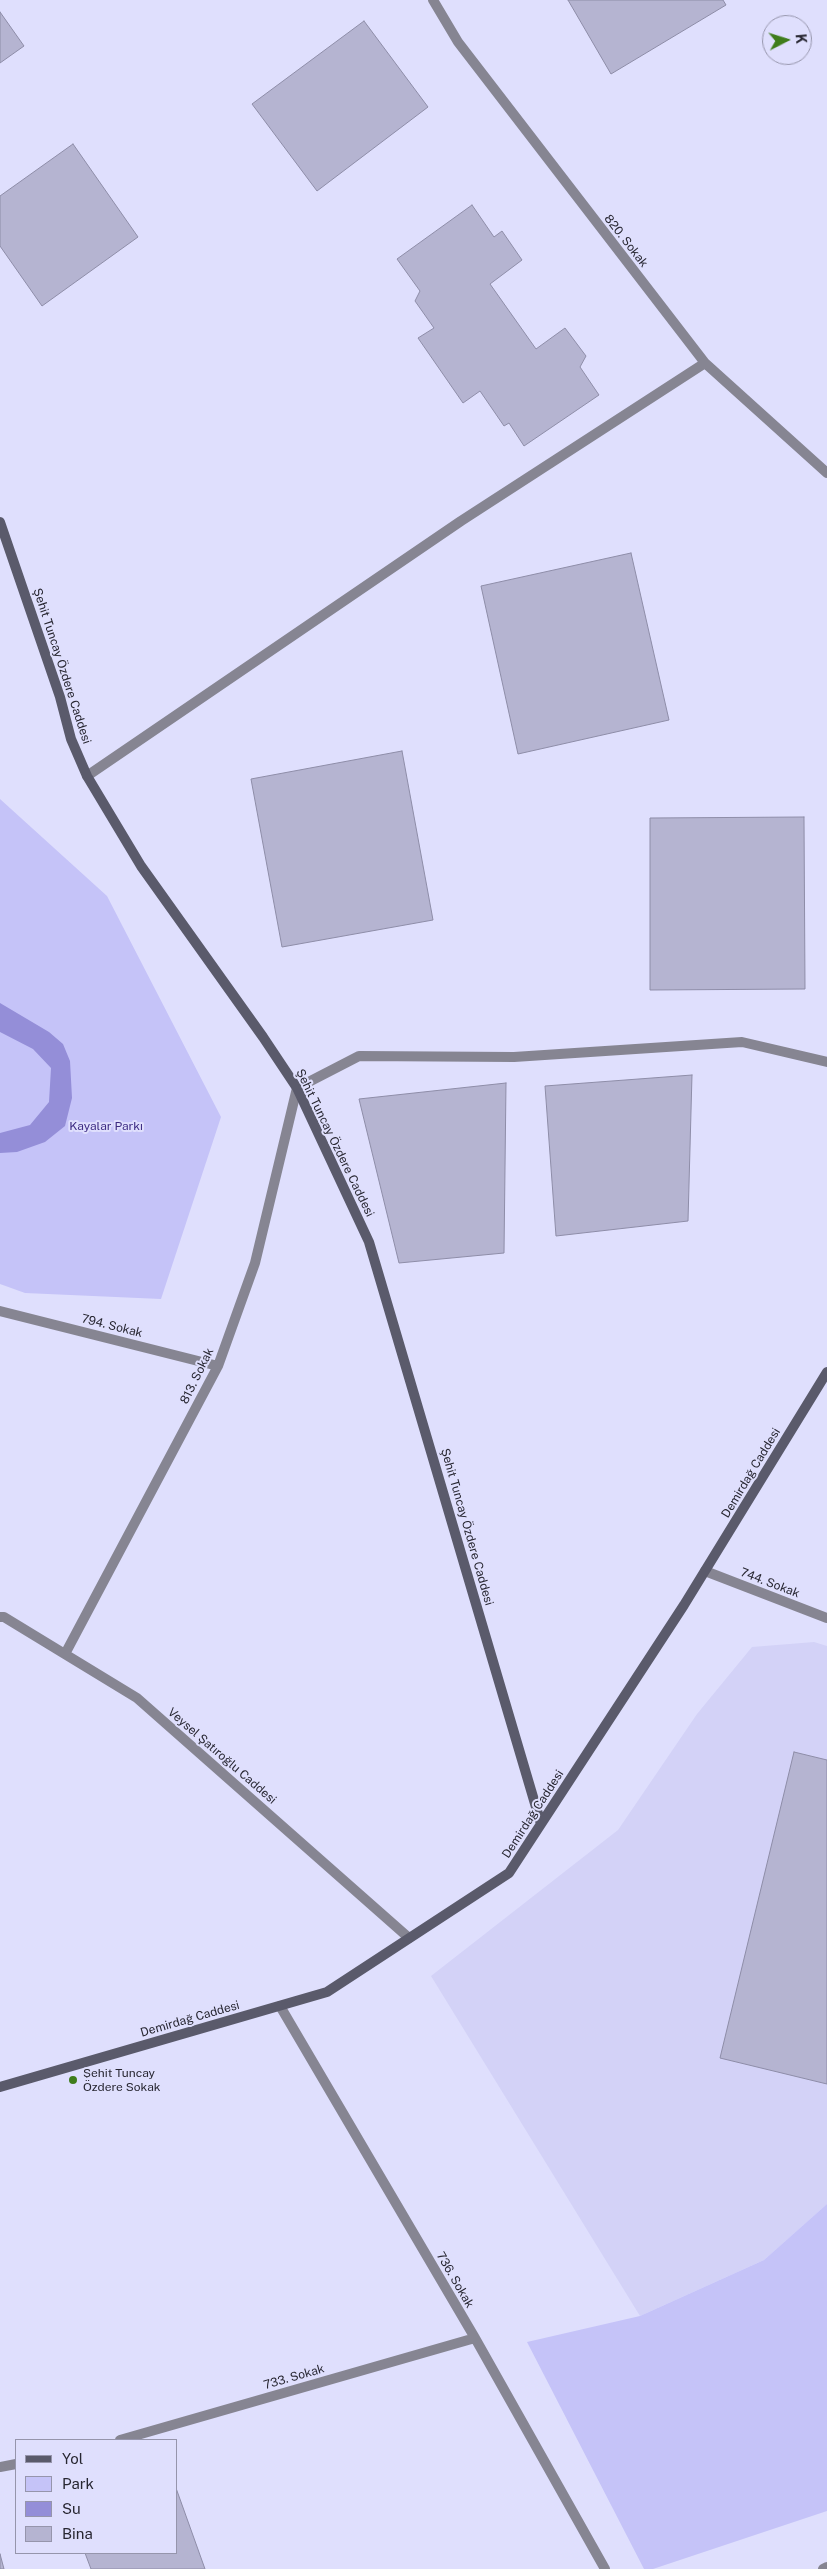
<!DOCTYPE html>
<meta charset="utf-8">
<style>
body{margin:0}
#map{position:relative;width:827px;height:2569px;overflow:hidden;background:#dfdffd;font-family:"Public Sans",sans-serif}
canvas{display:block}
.legend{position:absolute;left:15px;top:2439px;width:162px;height:115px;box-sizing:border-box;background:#dfdffd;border:1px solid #9695ac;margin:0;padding:6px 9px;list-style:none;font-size:15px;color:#282732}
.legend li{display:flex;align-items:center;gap:10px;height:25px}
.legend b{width:25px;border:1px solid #9695ac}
.north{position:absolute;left:762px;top:15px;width:50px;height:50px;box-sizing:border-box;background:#dfdffd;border:1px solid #9695ac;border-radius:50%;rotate:85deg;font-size:14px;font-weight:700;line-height:20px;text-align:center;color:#282732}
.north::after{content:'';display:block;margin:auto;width:18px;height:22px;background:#3f7d1b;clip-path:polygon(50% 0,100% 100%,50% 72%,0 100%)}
</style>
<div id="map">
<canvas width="827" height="2569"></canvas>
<ul class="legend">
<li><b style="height:6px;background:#5a5a6b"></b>Yol</li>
<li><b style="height:14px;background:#c5c3f8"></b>Park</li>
<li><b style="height:14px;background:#948ed8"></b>Su</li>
<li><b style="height:14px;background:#b5b4d1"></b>Bina</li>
</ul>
<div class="north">K</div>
</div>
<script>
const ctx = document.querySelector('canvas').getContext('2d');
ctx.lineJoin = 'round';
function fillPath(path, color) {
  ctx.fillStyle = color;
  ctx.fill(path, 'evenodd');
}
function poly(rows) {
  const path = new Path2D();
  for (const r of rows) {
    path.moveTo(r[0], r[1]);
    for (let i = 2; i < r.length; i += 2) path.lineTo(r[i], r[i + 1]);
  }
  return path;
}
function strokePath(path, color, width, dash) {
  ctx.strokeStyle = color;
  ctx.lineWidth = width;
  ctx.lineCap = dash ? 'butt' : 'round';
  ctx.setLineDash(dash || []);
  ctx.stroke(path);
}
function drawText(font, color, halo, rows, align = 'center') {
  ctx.font = font + ' "Public Sans",sans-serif';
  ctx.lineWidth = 4;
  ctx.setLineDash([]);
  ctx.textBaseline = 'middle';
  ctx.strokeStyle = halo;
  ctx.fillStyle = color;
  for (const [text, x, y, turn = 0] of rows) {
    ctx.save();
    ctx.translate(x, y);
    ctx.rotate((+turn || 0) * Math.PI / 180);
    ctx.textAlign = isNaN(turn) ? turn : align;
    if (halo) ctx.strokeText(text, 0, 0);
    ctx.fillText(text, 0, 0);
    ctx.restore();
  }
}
fillPath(poly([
 [814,1642,827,1646,827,2204,764,2260,640,2316,431,1976,618,1830,697,1714,752,1647]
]), '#d3d2f7');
fillPath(poly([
 [0,799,107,896,221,1117,161,1299,25,1293,0,1284],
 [827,2204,827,2511,653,2569,644,2569,527,2342,640,2316,764,2260]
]), '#c5c3f8');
fillPath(poly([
 [0,1003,49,1032,63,1044,70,1061,72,1098,65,1126,45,1142,17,1152,0,1153,0,1133,30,1125,49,1102,51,1068,33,1049,0,1032]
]), '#948ed8');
const building = poly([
 [568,0,723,0,726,5,611,74,568,0],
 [0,12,24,46,0,63,0,12],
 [364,21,428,107,317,191,252,104,364,21],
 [73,144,138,237,42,306,0,246,0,196,73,144],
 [472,205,494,237,502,231,522,260,490,284,536,349,565,328,586,356,580,367,599,395,524,446,509,423,504,426,480,391,463,403,418,338,434,328,415,301,420,291,397,259,472,205],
 [631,553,669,720,518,754,481,586,631,553],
 [402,751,433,920,282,947,251,779,402,751],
 [804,817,805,989,650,990,650,818,804,817],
 [692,1075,688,1221,556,1236,545,1086,692,1075],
 [506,1083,504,1253,399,1263,359,1099,506,1083],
 [794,1752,827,1760,827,2084,720,2058,794,1752],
 [176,2488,205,2569,91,2569,85,2553,176,2553,176,2488],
 [0,2554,4,2569,0,2569,0,2554]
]);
fillPath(building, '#b5b4d1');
strokePath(building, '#8e8da8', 1);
strokePath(poly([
 [433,0,458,42,705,363,827,473],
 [87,776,461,521,705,363],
 [0,1311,218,1366],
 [705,1571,827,1618],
 [0,1617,4,1617,137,1698,409,1938],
 [65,1654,218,1366,255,1263,297,1088,359,1056,514,1057,742,1042,827,1062],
 [280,2006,475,2338,605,2569],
 [120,2440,475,2338],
 [0,2467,16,2464],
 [823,2569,827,2567]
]), '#868592', 10);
strokePath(poly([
 [0,522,60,697,71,739,87,776,141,866,263,1037,297,1088,369,1242,541,1824],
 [0,2087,327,1992,509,1873,684,1605,827,1372]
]), '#5a5a6b', 10);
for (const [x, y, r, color] of [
 [73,2080,5,"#3f7d1b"]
]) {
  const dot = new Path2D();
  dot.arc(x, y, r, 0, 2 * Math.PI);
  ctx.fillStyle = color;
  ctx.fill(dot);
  strokePath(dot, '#dfdffd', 2);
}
drawText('12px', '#282732', '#dfdffd', [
 ["820. Sokak",626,241,52],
 ["Şehit Tuncay Özdere Caddesi",62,666,72],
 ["Şehit Tuncay Özdere Caddesi",335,1143,64],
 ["794. Sokak",112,1326,14],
 ["813. Sokak",197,1376,-64],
 ["Demirdağ Caddesi",751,1473,-59],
 ["Şehit Tuncay Özdere Caddesi",467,1527,74],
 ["744. Sokak",770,1583,21],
 ["Veysel Şatıroğlu Caddesi",222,1756,41],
 ["Demirdağ Caddesi",533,1814,-57],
 ["Demirdağ Caddesi",190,2019,-16],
 ["736. Sokak",455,2280,60],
 ["733. Sokak",294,2377,-16]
]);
drawText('12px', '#3e2c83', '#dfdffd', [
 ["Kayalar Parkı",106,1126]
]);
drawText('12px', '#282732', '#dfdffd', [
 ["Şehit Tuncay",83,2073],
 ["Özdere Sokak",83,2087]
], 'left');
</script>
